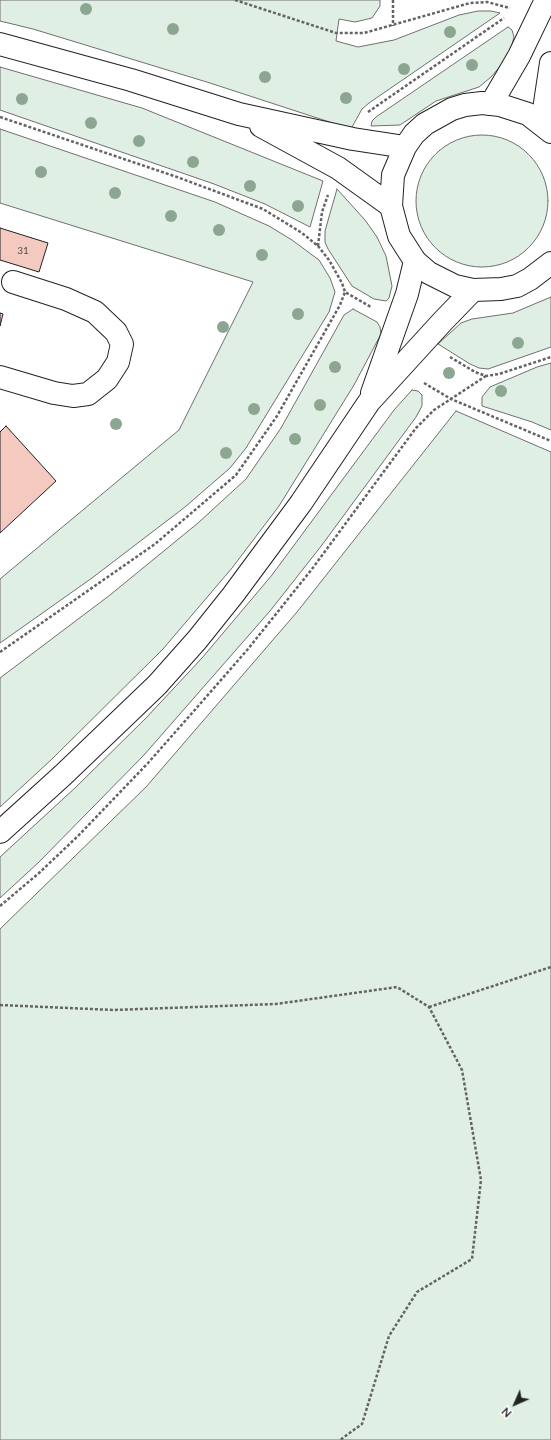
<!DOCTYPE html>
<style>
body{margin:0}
#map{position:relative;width:551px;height:1440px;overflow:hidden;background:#fff;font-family:Lato,sans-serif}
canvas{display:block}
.north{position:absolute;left:495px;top:1384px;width:40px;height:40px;-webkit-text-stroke:3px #fff;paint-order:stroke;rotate:225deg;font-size:11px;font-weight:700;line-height:16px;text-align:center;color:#222}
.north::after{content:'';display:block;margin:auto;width:14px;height:18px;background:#222;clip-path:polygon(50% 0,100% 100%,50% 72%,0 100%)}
</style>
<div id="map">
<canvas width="551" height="1440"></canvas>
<div class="north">N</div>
</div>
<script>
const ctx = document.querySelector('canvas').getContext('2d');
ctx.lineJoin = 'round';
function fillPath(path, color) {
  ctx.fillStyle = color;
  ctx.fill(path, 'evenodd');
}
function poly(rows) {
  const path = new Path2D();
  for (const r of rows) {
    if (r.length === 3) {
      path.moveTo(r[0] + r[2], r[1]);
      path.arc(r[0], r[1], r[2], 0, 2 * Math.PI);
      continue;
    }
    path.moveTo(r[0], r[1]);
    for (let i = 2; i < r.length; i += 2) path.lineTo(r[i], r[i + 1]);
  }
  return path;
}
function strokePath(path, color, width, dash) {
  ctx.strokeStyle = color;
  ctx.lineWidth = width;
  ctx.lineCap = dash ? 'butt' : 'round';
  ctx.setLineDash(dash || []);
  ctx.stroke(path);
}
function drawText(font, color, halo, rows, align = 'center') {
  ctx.font = font + ' Lato,sans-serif';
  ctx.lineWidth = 3;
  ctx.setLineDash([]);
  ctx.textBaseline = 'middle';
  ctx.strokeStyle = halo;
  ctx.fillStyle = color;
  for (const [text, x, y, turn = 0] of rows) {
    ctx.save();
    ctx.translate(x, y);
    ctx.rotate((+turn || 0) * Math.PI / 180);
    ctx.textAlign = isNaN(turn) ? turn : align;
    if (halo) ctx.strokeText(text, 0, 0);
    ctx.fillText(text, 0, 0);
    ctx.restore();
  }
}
const green = poly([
 [0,0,380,0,380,6,372,18,355,22,339,19,336,41,358,47,394,40,459,15,478,11,491,11,500,13,369,103,362,109,351,129,210,83,33,29,0,21,0,0],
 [508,27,512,30,514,37,511,49,503,63,491,77,479,87,436,101,400,125,371,126,372,121,376,117,508,27],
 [0,67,142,108,323,181,310,227,265,204,214,184,0,110,0,67],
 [0,129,215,202,269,226,292,240,319,260,330,278,335,292,329,312,246,448,230,468,185,507,92,578,0,643,0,579,179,430,253,282,0,203,0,129],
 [482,201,66],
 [337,189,365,220,377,237,386,256,392,286,389,298,386,301,374,299,352,286,328,249,325,242,325,231,337,189],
 [551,297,551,347,488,369,479,368,470,364,438,344,461,323,472,319,513,313,551,297],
 [353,309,377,322,380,327,381,334,354,385,279,506,232,568,163,649,51,760,0,807,0,678,110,595,198,523,246,479,281,428,344,315,353,309],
 [551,363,551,430,532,422,482,406,482,397,490,387,537,367,551,363],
 [412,390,418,391,422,395,422,406,416,417,322,545,270,611,144,755,39,862,0,898,0,857,76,787,146,718,202,658,272,575,394,410,412,390],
 [456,411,551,452,551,1440,0,1440,0,929,146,787,297,612,456,411]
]);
fillPath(green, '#e0efe3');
strokePath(green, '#6f6f6f', 1);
const building = poly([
 [0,228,48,243,39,272,0,260,0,228],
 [0,313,3,314,0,326,0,313],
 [6,426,56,481,0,533,0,432,6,426]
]);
fillPath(building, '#f3c9c0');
strokePath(building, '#222', 1);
const minor = poly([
 [491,104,519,56,546,0],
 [542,123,551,63],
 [0,377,54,393,73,396,88,394,107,379,118,362,122,344,116,332,95,312,66,299,13,282],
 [372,393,407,294,415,261],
 [0,832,63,775,157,685,197,640,233,595,301,503,369,402,443,321,473,290]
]);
const major = poly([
 [0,44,131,80,239,114,353,139,405,147],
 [261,126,338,168,391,206],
 [551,132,528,114,500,105,482,103,465,105,452,109,425,124,414,134,405,147,393,175,391,206,399,236,415,261,429,273,455,286,473,290,501,289,517,286,530,279,551,263]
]);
strokePath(minor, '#222', 24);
strokePath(major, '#222', 24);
strokePath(poly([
 [235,0,336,33,364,33,470,3,487,2,510,8],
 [393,0,393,26],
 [368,112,504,18],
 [0,117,177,177,263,209,302,233,318,246,329,260,342,283,345,292,371,307],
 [318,246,322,212,328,195],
 [450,357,475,372,486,376,499,374,551,357],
 [424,383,451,399,551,441],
 [0,652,155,544,236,475,277,416,340,305,345,292],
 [0,906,39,873,78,836,148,763,200,704,248,649,312,569,416,428,434,410,486,376],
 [0,1005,114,1010,276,1004,397,987,429,1007,462,1070,481,1180,472,1259,417,1292,389,1336,362,1424,340,1440],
 [429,1007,551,967]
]), '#646464', 2.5, [3, 2]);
strokePath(minor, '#fff', 22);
strokePath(major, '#fff', 22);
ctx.fillStyle = '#8da692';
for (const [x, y] of [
 [86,9],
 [173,29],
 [450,32],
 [472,65],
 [404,69],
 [265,77],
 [346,98],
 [22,99],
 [91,123],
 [139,141],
 [193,162],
 [41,172],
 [250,186],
 [115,193],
 [298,206],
 [171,216],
 [219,230],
 [262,255],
 [298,314],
 [223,327],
 [518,343],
 [335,367],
 [449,373],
 [501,391],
 [320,405],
 [254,409],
 [116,424],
 [295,439],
 [226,453]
]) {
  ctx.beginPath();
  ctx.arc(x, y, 6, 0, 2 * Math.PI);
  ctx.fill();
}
drawText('10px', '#564c4a', null, [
 ["31",23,251]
]);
</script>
